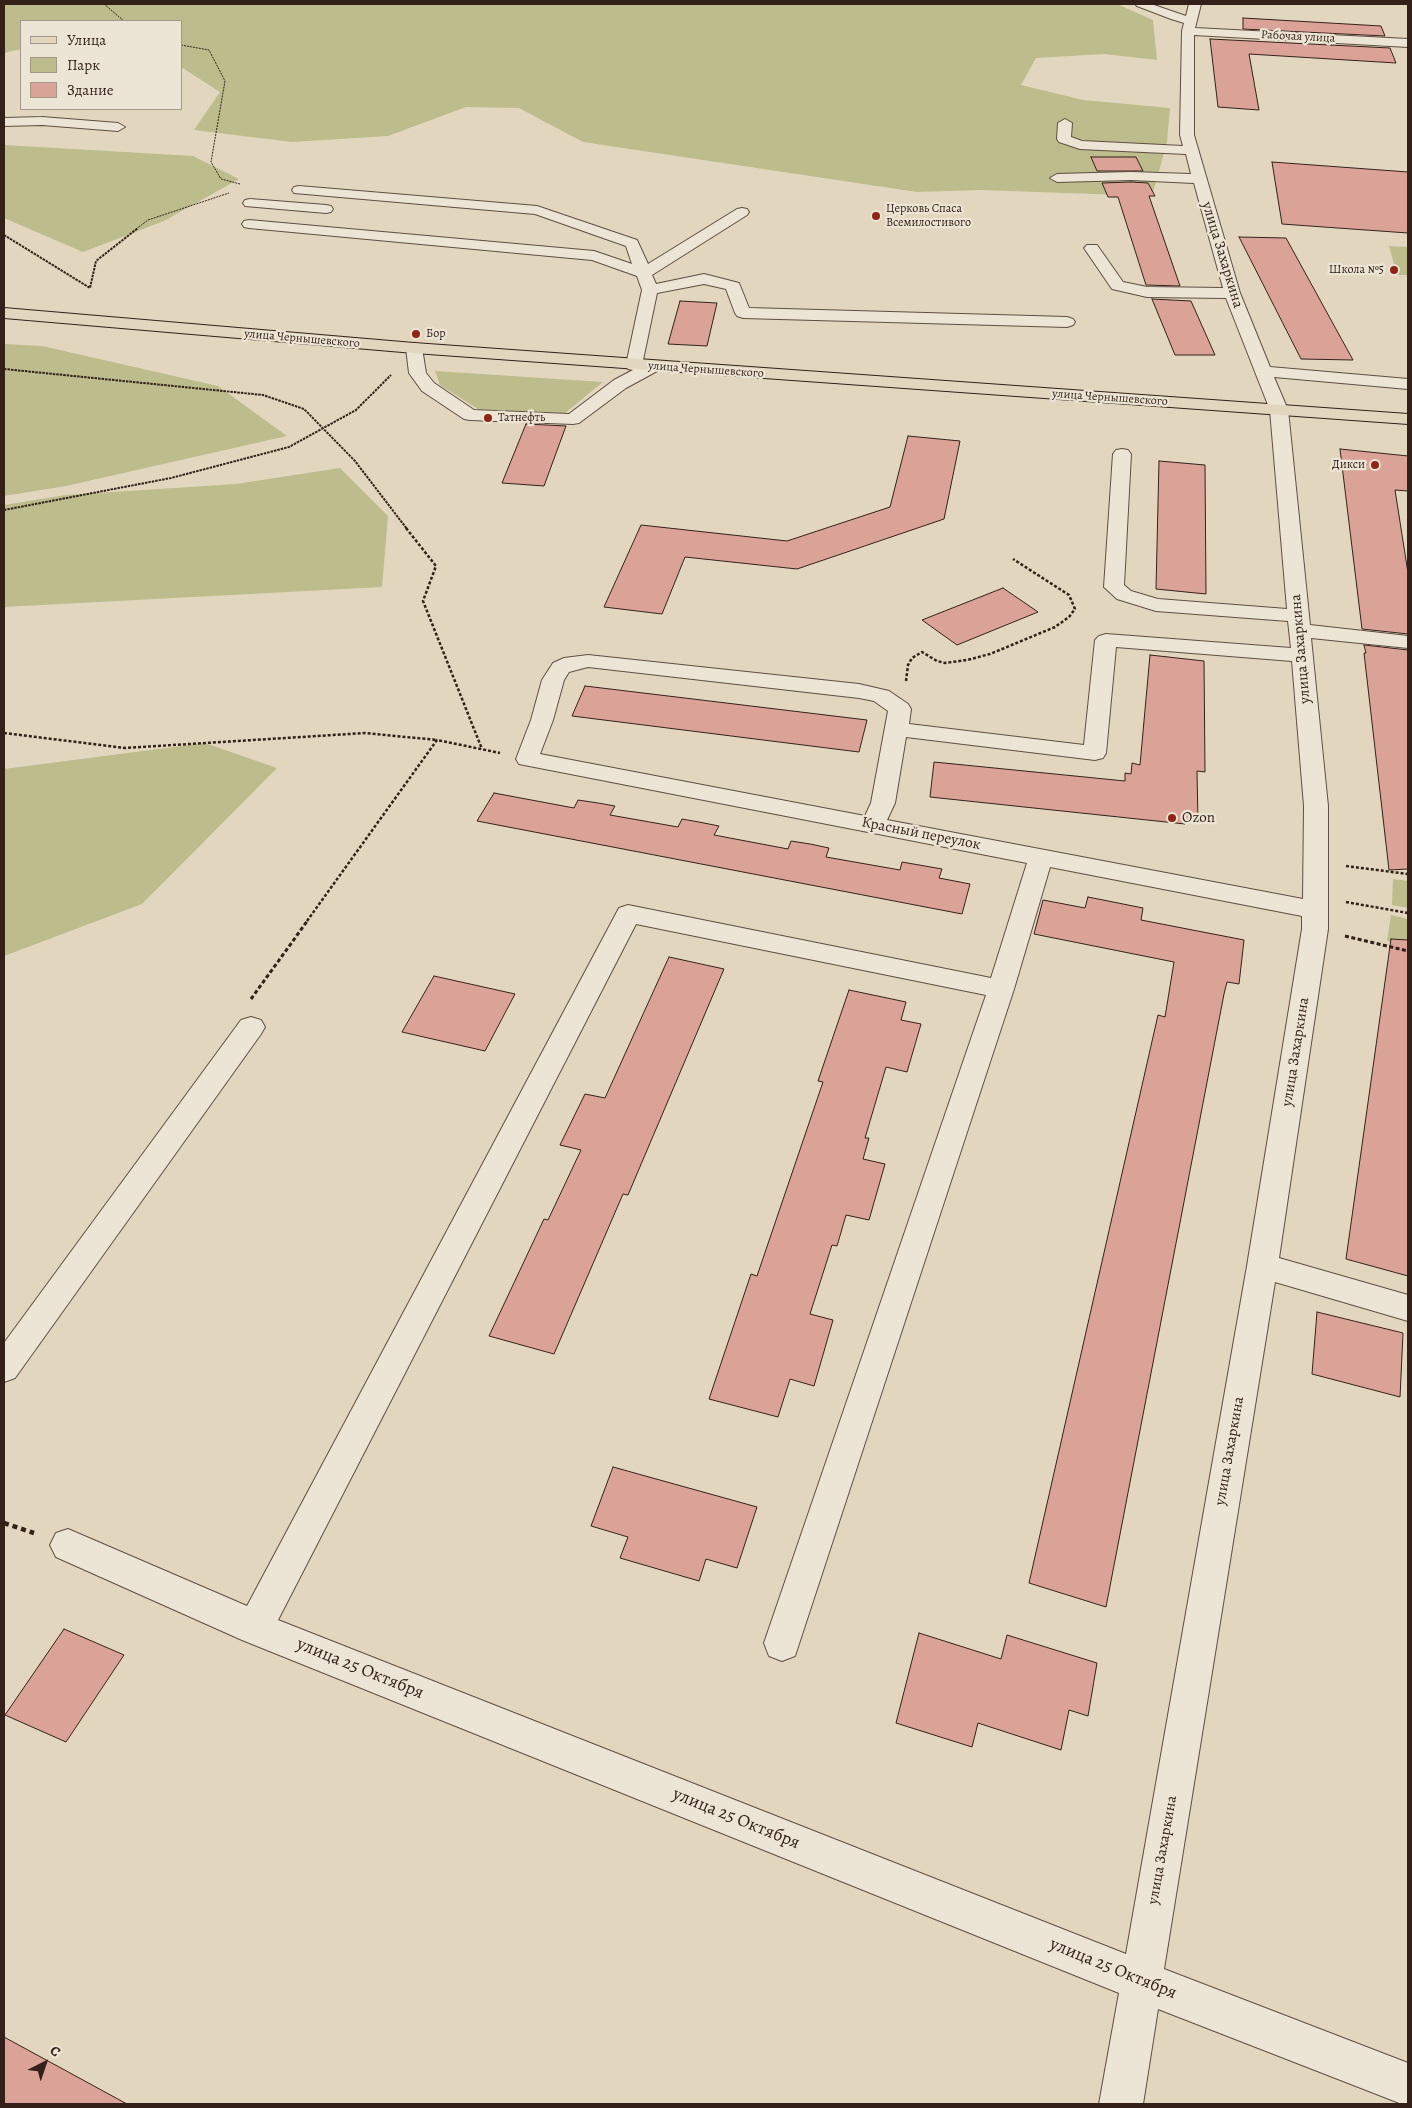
<!DOCTYPE html>
<meta charset="utf-8">
<style>
body{margin:0}
#map{position:relative;width:1412px;height:2108px;overflow:hidden;background:#e2d7be;font-family:Alegreya,serif}
canvas{display:block}
.frame{position:absolute;inset:0;border:5px solid #332119;pointer-events:none}
.legend{position:absolute;left:20px;top:20px;width:162px;height:90px;box-sizing:border-box;background:#ece5d5;border:1px solid #a2978a;margin:0;padding:6px 9px;list-style:none;font-size:15px;color:#332119}
.legend li{display:flex;align-items:center;gap:10px;height:25px}
.legend b{width:25px;border:1px solid #a2978a}
.north{position:absolute;left:20px;top:2038px;width:50px;height:50px;-webkit-text-stroke:4px #ece5d5;paint-order:stroke;rotate:41deg;font-size:14px;font-weight:700;line-height:20px;text-align:center;color:#332119}
.north::after{content:'';display:block;margin:auto;width:18px;height:22px;background:#332119;clip-path:polygon(50% 0,100% 100%,50% 72%,0 100%)}
</style>
<div id="map">
<canvas width="1412" height="2108"></canvas>
<div class="frame"></div>
<ul class="legend">
<li><b style="height:6px;background:#e2d7be"></b>Улица</li>
<li><b style="height:14px;background:#bcbc8c"></b>Парк</li>
<li><b style="height:14px;background:#dba397"></b>Здание</li>
</ul>
<div class="north">С</div>
</div>
<script>
const ctx = document.querySelector('canvas').getContext('2d');
ctx.lineJoin = 'round';
function fillPath(path, color) {
  ctx.fillStyle = color;
  ctx.fill(path, 'evenodd');
}
function poly(rows) {
  const path = new Path2D();
  for (const r of rows) {
    path.moveTo(r[0], r[1]);
    for (let i = 2; i < r.length; i += 2) path.lineTo(r[i], r[i + 1]);
  }
  return path;
}
function strokePath(path, color, width, dash) {
  ctx.strokeStyle = color;
  ctx.lineWidth = width;
  ctx.lineCap = dash ? 'butt' : 'round';
  ctx.setLineDash(dash || []);
  ctx.stroke(path);
}
function drawText(font, color, halo, rows, align = 'center') {
  ctx.font = font + ' Alegreya,serif';
  ctx.lineWidth = 4.5;
  ctx.setLineDash([]);
  ctx.textBaseline = 'middle';
  ctx.strokeStyle = halo;
  ctx.fillStyle = color;
  for (const [text, x, y, turn = 0] of rows) {
    ctx.save();
    ctx.translate(x, y);
    ctx.rotate((+turn || 0) * Math.PI / 180);
    ctx.textAlign = isNaN(turn) ? turn : align;
    if (halo) ctx.strokeText(text, 0, 0);
    ctx.fillText(text, 0, 0);
    ctx.restore();
  }
}
fillPath(poly([
 [4,4,1117,4,1153,20,1157,60,1105,54,1036,58,1021,85,1083,100,1170,108,1167,142,1152,196,981,190,917,192,583,142,519,108,466,107,388,136,292,142,194,130,220,92,181,67,181,21,21,21,21,49,4,53],
 [4,145,193,156,239,179,164,221,83,252,4,218],
 [1389,246,1408,247,1408,275,1397,275],
 [4,344,42,346,218,386,287,436,66,486,4,496],
 [435,371,603,382,565,413,478,409,440,385],
 [340,468,388,516,382,587,4,607,4,505,66,495,236,484],
 [205,743,277,768,142,904,4,956,4,769],
 [1393,879,1408,881,1408,908,1392,905],
 [1391,915,1408,919,1408,946,1387,941]
]), '#bcbc8c');
const building = poly([
 [1243,18,1381,26,1385,36,1243,29,1243,18],
 [1210,39,1390,48,1396,63,1249,54,1259,110,1218,107,1210,39],
 [1091,157,1136,157,1143,171,1097,171,1091,157],
 [1272,162,1408,172,1408,233,1282,224,1272,162],
 [1131,182,1148,183,1155,196,1149,196,1180,286,1146,285,1118,197,1108,197,1102,183,1131,182],
 [1239,237,1286,238,1353,360,1301,359,1239,237],
 [1152,299,1191,301,1215,355,1175,355,1152,299],
 [680,301,717,303,707,346,668,344,680,301],
 [526,424,566,426,544,486,502,483,526,424],
 [908,436,960,441,944,519,797,569,685,557,662,614,604,607,641,525,787,541,890,507,908,436],
 [1340,449,1408,456,1408,491,1395,490,1408,573,1408,634,1362,629,1340,449],
 [1159,461,1205,465,1206,594,1156,589,1159,461],
 [1003,588,1038,612,957,645,922,620,1003,588],
 [1364,645,1408,650,1408,869,1389,870,1364,653,1366,653,1364,645],
 [1150,655,1204,661,1205,772,1197,771,1198,822,1184,821,1185,824,930,797,934,762,1125,781,1125,773,1131,774,1132,763,1140,765,1150,655],
 [585,686,867,720,859,752,572,716,585,686],
 [494,793,574,808,578,800,598,803,615,806,610,815,678,827,682,819,699,822,719,826,714,835,788,849,791,841,810,844,829,848,826,857,900,870,902,862,942,869,939,878,970,884,962,914,477,821,494,793],
 [1088,897,1143,908,1141,920,1244,940,1239,984,1227,982,1224,994,1106,1607,1029,1583,1158,1015,1165,1017,1174,962,1034,934,1043,900,1085,908,1088,897],
 [1391,939,1408,940,1408,1276,1346,1259,1391,939],
 [669,957,724,969,628,1195,623,1194,554,1354,489,1336,544,1219,548,1220,581,1150,560,1145,585,1094,605,1098,669,957],
 [434,976,515,994,485,1051,402,1032,434,976],
 [849,990,906,1002,901,1020,921,1024,907,1072,886,1067,865,1138,869,1138,863,1159,885,1164,869,1220,846,1215,837,1246,832,1245,810,1314,833,1320,814,1386,790,1379,778,1417,709,1399,751,1274,757,1276,823,1082,818,1081,849,990],
 [1317,1312,1403,1333,1400,1397,1312,1374,1317,1312],
 [613,1467,757,1507,737,1568,706,1559,699,1581,620,1558,628,1537,591,1526,613,1467],
 [64,1629,124,1655,66,1742,5,1715,64,1629],
 [919,1633,1001,1659,1007,1635,1097,1663,1088,1716,1069,1710,1061,1750,978,1723,972,1747,896,1723,919,1633],
 [4,2037,127,2104,4,2104,4,2037]
]);
fillPath(building, '#dba397');
strokePath(building, '#332119', 1);
const minor = poly([
 [1135,4,1151,4,1186,16,1189,4,1201,4,1195,28,1408,39,1408,47,1194,35,1194,135,1240,293,1270,367,1408,379,1408,389,1274,377,1288,410,1310,625,1408,636,1408,648,1311,638,1328,806,1328,929,1279,1258,1408,1295,1408,1321,1275,1282,1164,1969,1408,2063,1408,2104,1402,2104,1158,2009,1143,2104,1099,2104,1119,1993,242,1640,56,1557,50,1545,56,1533,68,1529,247,1606,619,908,628,905,991,978,1027,863,519,764,516,759,531,720,542,680,553,663,564,658,588,655,859,684,889,691,908,704,911,709,909,724,1084,745,1095,640,1099,636,1106,634,1291,648,1288,621,1156,611,1117,599,1104,587,1113,454,1116,450,1122,449,1128,450,1131,454,1124,585,1131,591,1158,599,1287,609,1270,410,1226,298,1147,297,1112,289,1084,248,1087,245,1097,245,1123,282,1147,287,1223,288,1194,183,1131,180,1057,182,1050,178,1057,174,1131,172,1191,174,1186,154,1080,149,1059,142,1057,139,1058,123,1065,119,1072,123,1071,137,1082,141,1183,146,1180,135,1182,31,1184,23,1171,19,1137,6,1135,4],
 [1116,647,1292,661,1304,806,1303,899,887,820,895,803,906,737,1095,760,1103,758,1106,753,1116,647],
 [588,667,859,698,874,701,888,711,871,803,865,816,540,754,553,720,564,680,569,672,588,667],
 [1050,867,1302,916,1302,929,1247,1266,1126,1954,278,1620,636,924,986,995,764,1643,769,1656,782,1661,795,1656,1014,989,1050,867],
 [42,117,118,123,125,127,118,131,42,125,4,126,4,118,42,117],
 [299,186,537,206,637,240,648,264,737,209,742,208,747,209,749,212,747,215,652,275,656,284,704,274,739,283,749,308,1067,317,1073,319,1075,322,1073,325,1067,327,743,318,737,316,735,313,726,289,704,284,657,293,642,365,653,361,659,362,661,366,659,370,626,388,579,423,573,424,470,420,464,419,422,391,409,373,406,348,408,344,414,343,420,344,422,348,426,373,434,383,474,410,569,414,614,380,633,370,628,369,626,365,642,290,637,276,592,260,249,228,244,227,242,224,244,221,249,220,594,251,632,264,626,246,535,214,294,193,292,190,294,187,299,186],
 [250,199,326,205,331,206,333,209,331,212,326,213,245,206,243,203,245,200,250,199],
 [251,1017,261,1020,265,1027,261,1034,15,1378,4,1382,4,1343,241,1020,251,1017]
]);
const major = poly([
 [4,308,414,343,1408,414,1408,424,414,353,4,318,4,308]
]);
strokePath(minor, '#5f4e42', 2);
strokePath(major, '#332119', 2);
strokePath(poly([
 [104,4,124,21],
 [181,45,209,50,225,81,211,162,221,179,240,184],
 [136,229,148,220,229,193]
]), '#332119', 1, [2, 1]);
strokePath(poly([
 [4,235,90,288,96,261,138,228],
 [4,369,263,395,304,409,355,461,407,529],
 [4,510,171,478,289,447,356,410,391,375]
]), '#332119', 2, [2.5, 1]);
strokePath(poly([
 [406,528,436,566,423,601,482,749],
 [906,681,908,665,912,658,922,652,937,661,945,663,967,660,990,654,1055,627,1069,617,1075,609,1069,595,1013,559],
 [4,733,125,748,365,733,437,740],
 [1346,866,1408,874],
 [1346,902,1408,913],
 [307,921,437,740,500,753]
]), '#332119', 2.5, [3, 2]);
strokePath(poly([
 [1345,936,1408,951],
 [251,999,308,920]
]), '#332119', 3, [4, 2.5]);
strokePath(poly([
 [4,1523,34,1533]
]), '#332119', 4.5, [5, 4]);
fillPath(minor, '#ece5d5');
fillPath(major, '#e2d7be');
for (const [x, y, r, color] of [
 [876,216,5,"#8f2418"],
 [1394,270,5,"#8f2418"],
 [416,334,5,"#8f2418"],
 [488,418,5,"#8f2418"],
 [1375,465,5,"#8f2418"],
 [1172,818,5,"#8f2418"]
]) {
  const dot = new Path2D();
  dot.arc(x, y, r, 0, 2 * Math.PI);
  ctx.fillStyle = color;
  ctx.fill(dot);
  strokePath(dot, '#ece5d5', 2);
}
drawText('12px', '#332119', '#ece5d5', [
 ["Рабочая улица",1298,37,3],
 ["улица Чернышевского",302,339,5],
 ["улица Чернышевского",706,370,4],
 ["улица Чернышевского",1110,398,4]
]);
drawText('12px', '#332119', '#ece5d5', [
 ["Церковь Спаса",886,209],
 ["Всемилостивого",886,223],
 ["Школа №5",1384,270,"right"],
 ["Бор",426,334],
 ["Татнефть",498,418],
 ["Дикси",1365,465,"right"]
], 'left');
drawText('15px', '#332119', '#ece5d5', [
 ["улица Захаркина",1222,255,73],
 ["улица Захаркина",1301,649,-95],
 ["Красный переулок",921,834,11],
 ["улица Захаркина",1296,1052,-81],
 ["улица Захаркина",1230,1451,-80],
 ["улица Захаркина",1163,1850,-80]
]);
drawText('15px', '#332119', '#ece5d5', [
 ["Ozon",1182,818]
], 'left');
drawText('18px', '#332119', '#ece5d5', [
 ["улица 25 Октября",360,1669,22],
 ["улица 25 Октября",736,1819,22],
 ["улица 25 Октября",1113,1969,22]
]);
</script>
